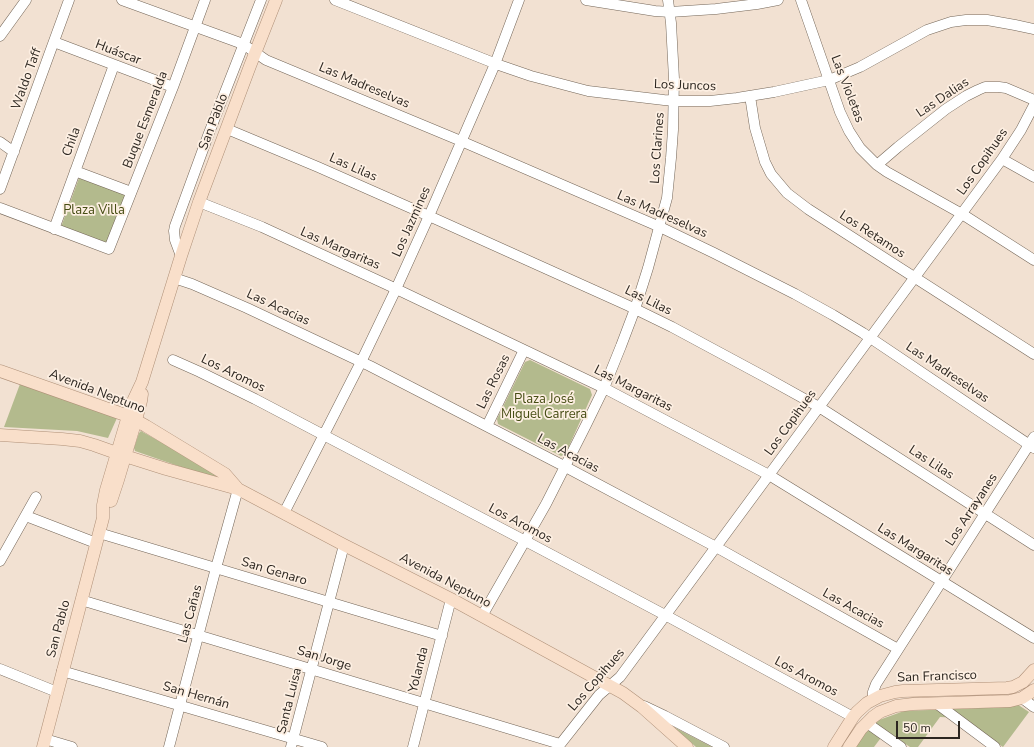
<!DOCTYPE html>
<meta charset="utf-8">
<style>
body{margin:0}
#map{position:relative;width:1034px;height:747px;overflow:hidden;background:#f2e1d2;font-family:"Nunito Sans",sans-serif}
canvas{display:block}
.scale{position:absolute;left:896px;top:721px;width:64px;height:18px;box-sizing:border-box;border:2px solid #2c2620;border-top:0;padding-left:5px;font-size:12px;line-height:14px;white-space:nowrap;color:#2c2620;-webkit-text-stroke:3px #fdefe2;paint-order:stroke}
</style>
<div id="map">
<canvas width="1034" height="747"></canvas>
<div class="scale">50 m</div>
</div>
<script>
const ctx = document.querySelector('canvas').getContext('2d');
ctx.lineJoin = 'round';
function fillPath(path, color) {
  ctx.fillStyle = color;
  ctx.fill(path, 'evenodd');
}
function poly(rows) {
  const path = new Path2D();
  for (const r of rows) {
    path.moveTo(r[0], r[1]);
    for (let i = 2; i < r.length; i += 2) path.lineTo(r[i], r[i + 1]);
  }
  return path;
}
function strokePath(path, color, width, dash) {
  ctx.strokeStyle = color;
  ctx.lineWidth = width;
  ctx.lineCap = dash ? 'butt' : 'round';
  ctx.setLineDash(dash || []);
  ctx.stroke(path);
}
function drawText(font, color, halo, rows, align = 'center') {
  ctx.font = font + ' "Nunito Sans",sans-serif';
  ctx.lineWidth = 3.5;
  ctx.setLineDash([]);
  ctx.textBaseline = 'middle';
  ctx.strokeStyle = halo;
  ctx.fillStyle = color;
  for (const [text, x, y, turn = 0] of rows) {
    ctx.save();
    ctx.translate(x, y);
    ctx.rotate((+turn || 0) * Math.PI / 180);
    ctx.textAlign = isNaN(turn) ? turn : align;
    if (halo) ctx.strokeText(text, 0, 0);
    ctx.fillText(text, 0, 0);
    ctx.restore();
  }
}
fillPath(poly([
 [79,178,127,195,107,244,61,227],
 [530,360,590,389,592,395,565,455,561,456,498,424,497,419,525,362],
 [20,384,117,418,108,438,77,431,4,427],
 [141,431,234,483,233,485,135,451,134,448,139,433],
 [1017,704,1029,712,1003,747,961,718,940,717,918,747,910,747,886,731,874,747,856,747,865,732,879,720,904,711,1004,707],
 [672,726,712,747,696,747]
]), '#b3ba8d');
const minor = poly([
 [122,0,243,44,266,60,461,141,660,227,714,253,795,294,833,315,863,333,1034,448],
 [335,0,499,65,531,76,588,91,664,100,683,101,710,101,737,98,774,92,829,80,860,67,927,30,951,22,966,20,987,20,1015,25,1034,29],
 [586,0,655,11,670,12,716,9,757,4,778,0],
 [801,0,840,112,849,131,860,148,877,165,887,172,962,214,1034,260],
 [0,36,26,0],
 [54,42,173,87],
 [750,96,755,128,765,162,771,174,787,193,808,209,1034,354],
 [227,129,318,167,429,216,629,306,672,327,765,377,819,407,1034,545],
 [0,142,14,152],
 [1002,159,1034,177],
 [877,165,898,147,946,109,966,96,978,90,985,87,999,87,1006,88,1034,100],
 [75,171,131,192],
 [0,189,69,0],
 [199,202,262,227,390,286,604,388,769,475,1034,638],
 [0,208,109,249,173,87,205,0],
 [54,229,114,65],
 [181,256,175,240,174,231,175,226,209,133,261,0],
 [174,278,192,284,247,308,370,366,560,464,716,547,898,649],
 [173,360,200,372,255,399,533,545,665,615,853,717],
 [487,426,524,350],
 [284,513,361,362,396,289,429,216,495,64,519,0],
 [26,516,96,543],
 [99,533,442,636],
 [0,561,36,497],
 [81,600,560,744],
 [482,616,546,504,586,425,604,388,621,346,635,309,648,268,664,209,667,198,671,158,673,130,674,79,671,23,668,0],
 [0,669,57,692],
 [62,671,322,747],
 [1022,698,1034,707],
 [873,699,873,692,876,684,1034,437],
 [936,703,995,747],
 [644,706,665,716,724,747],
 [867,723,901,747],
 [45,739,72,747],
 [169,747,216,568,238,489],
 [291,747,344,545],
 [413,747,451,599],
 [558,747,599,695,620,677,1002,159,1021,130,1034,105]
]);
const major = poly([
 [0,371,128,416,146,426,225,474,238,489],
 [0,435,62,439,80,441,94,445,125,456,166,469,238,489,344,545,451,599,623,693,642,707,687,747],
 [111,501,118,480,136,420,141,401,142,394],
 [43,747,103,518,103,505,106,490,128,416,134,399,142,382,181,256,199,202,250,66,276,0],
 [834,747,853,717,857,712,867,703,880,696,895,692,903,691,1007,688,1013,687,1023,682,1034,670],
 [849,747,861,729,873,717,880,712,896,706,913,704,1010,701,1022,698,1034,690]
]);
strokePath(minor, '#746658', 11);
strokePath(major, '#af9078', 13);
strokePath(minor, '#fff', 10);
strokePath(major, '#f9dfca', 12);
drawText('13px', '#2c2620', '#fdefe2', [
 ["Huáscar",118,53,21],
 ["Waldo Taff",27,79,-70],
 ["Las Madreselvas",364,86,23],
 ["Los Juncos",685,86,2],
 ["Las Violetas",847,89,69],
 ["Las Dalias",943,98,-34],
 ["Buque Esmeralda",146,120,-69],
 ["San Pablo",214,122,-69],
 ["Chila",72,142,-70],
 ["Los Clarines",658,148,-86],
 ["Los Copihues",983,162,-55],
 ["Las Lilas",353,168,24],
 ["Las Madreselvas",662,215,24],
 ["Los Jazmines",412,222,-66],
 ["Los Retamos",872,235,33],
 ["Las Margaritas",340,249,24],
 ["Las Lilas",648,301,26],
 ["Las Acacias",278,308,25],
 ["Las Madreselvas",947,373,34],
 ["Los Aromos",233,374,26],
 ["Las Rosas",494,382,-64],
 ["Las Margaritas",633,389,27],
 ["Avenida Neptuno",97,392,21],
 ["Los Copihues",791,423,-54],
 ["Las Acacias",568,454,28],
 ["Las Lilas",931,463,33],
 ["Los Arrayanes",972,510,-57],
 ["Los Aromos",520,524,28],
 ["Las Margaritas",915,550,32],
 ["San Genaro",274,572,17],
 ["Avenida Neptuno",445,581,28],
 ["Las Acacias",853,609,29],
 ["Las Cañas",191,614,-75],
 ["San Pablo",59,629,-75],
 ["San Jorge",324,659,17],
 ["Yolanda",419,670,-76],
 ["Los Aromos",806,677,28],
 ["San Francisco",937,677,-2],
 ["Los Copihues",597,680,-49],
 ["San Hernán",196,696,16],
 ["Santa Luisa",290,701,-76]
]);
drawText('13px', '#464d14', '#fdefe2', [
 ["Plaza Villa",94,211],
 ["Plaza José",544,400],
 ["Miguel Carrera",544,415]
]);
</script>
